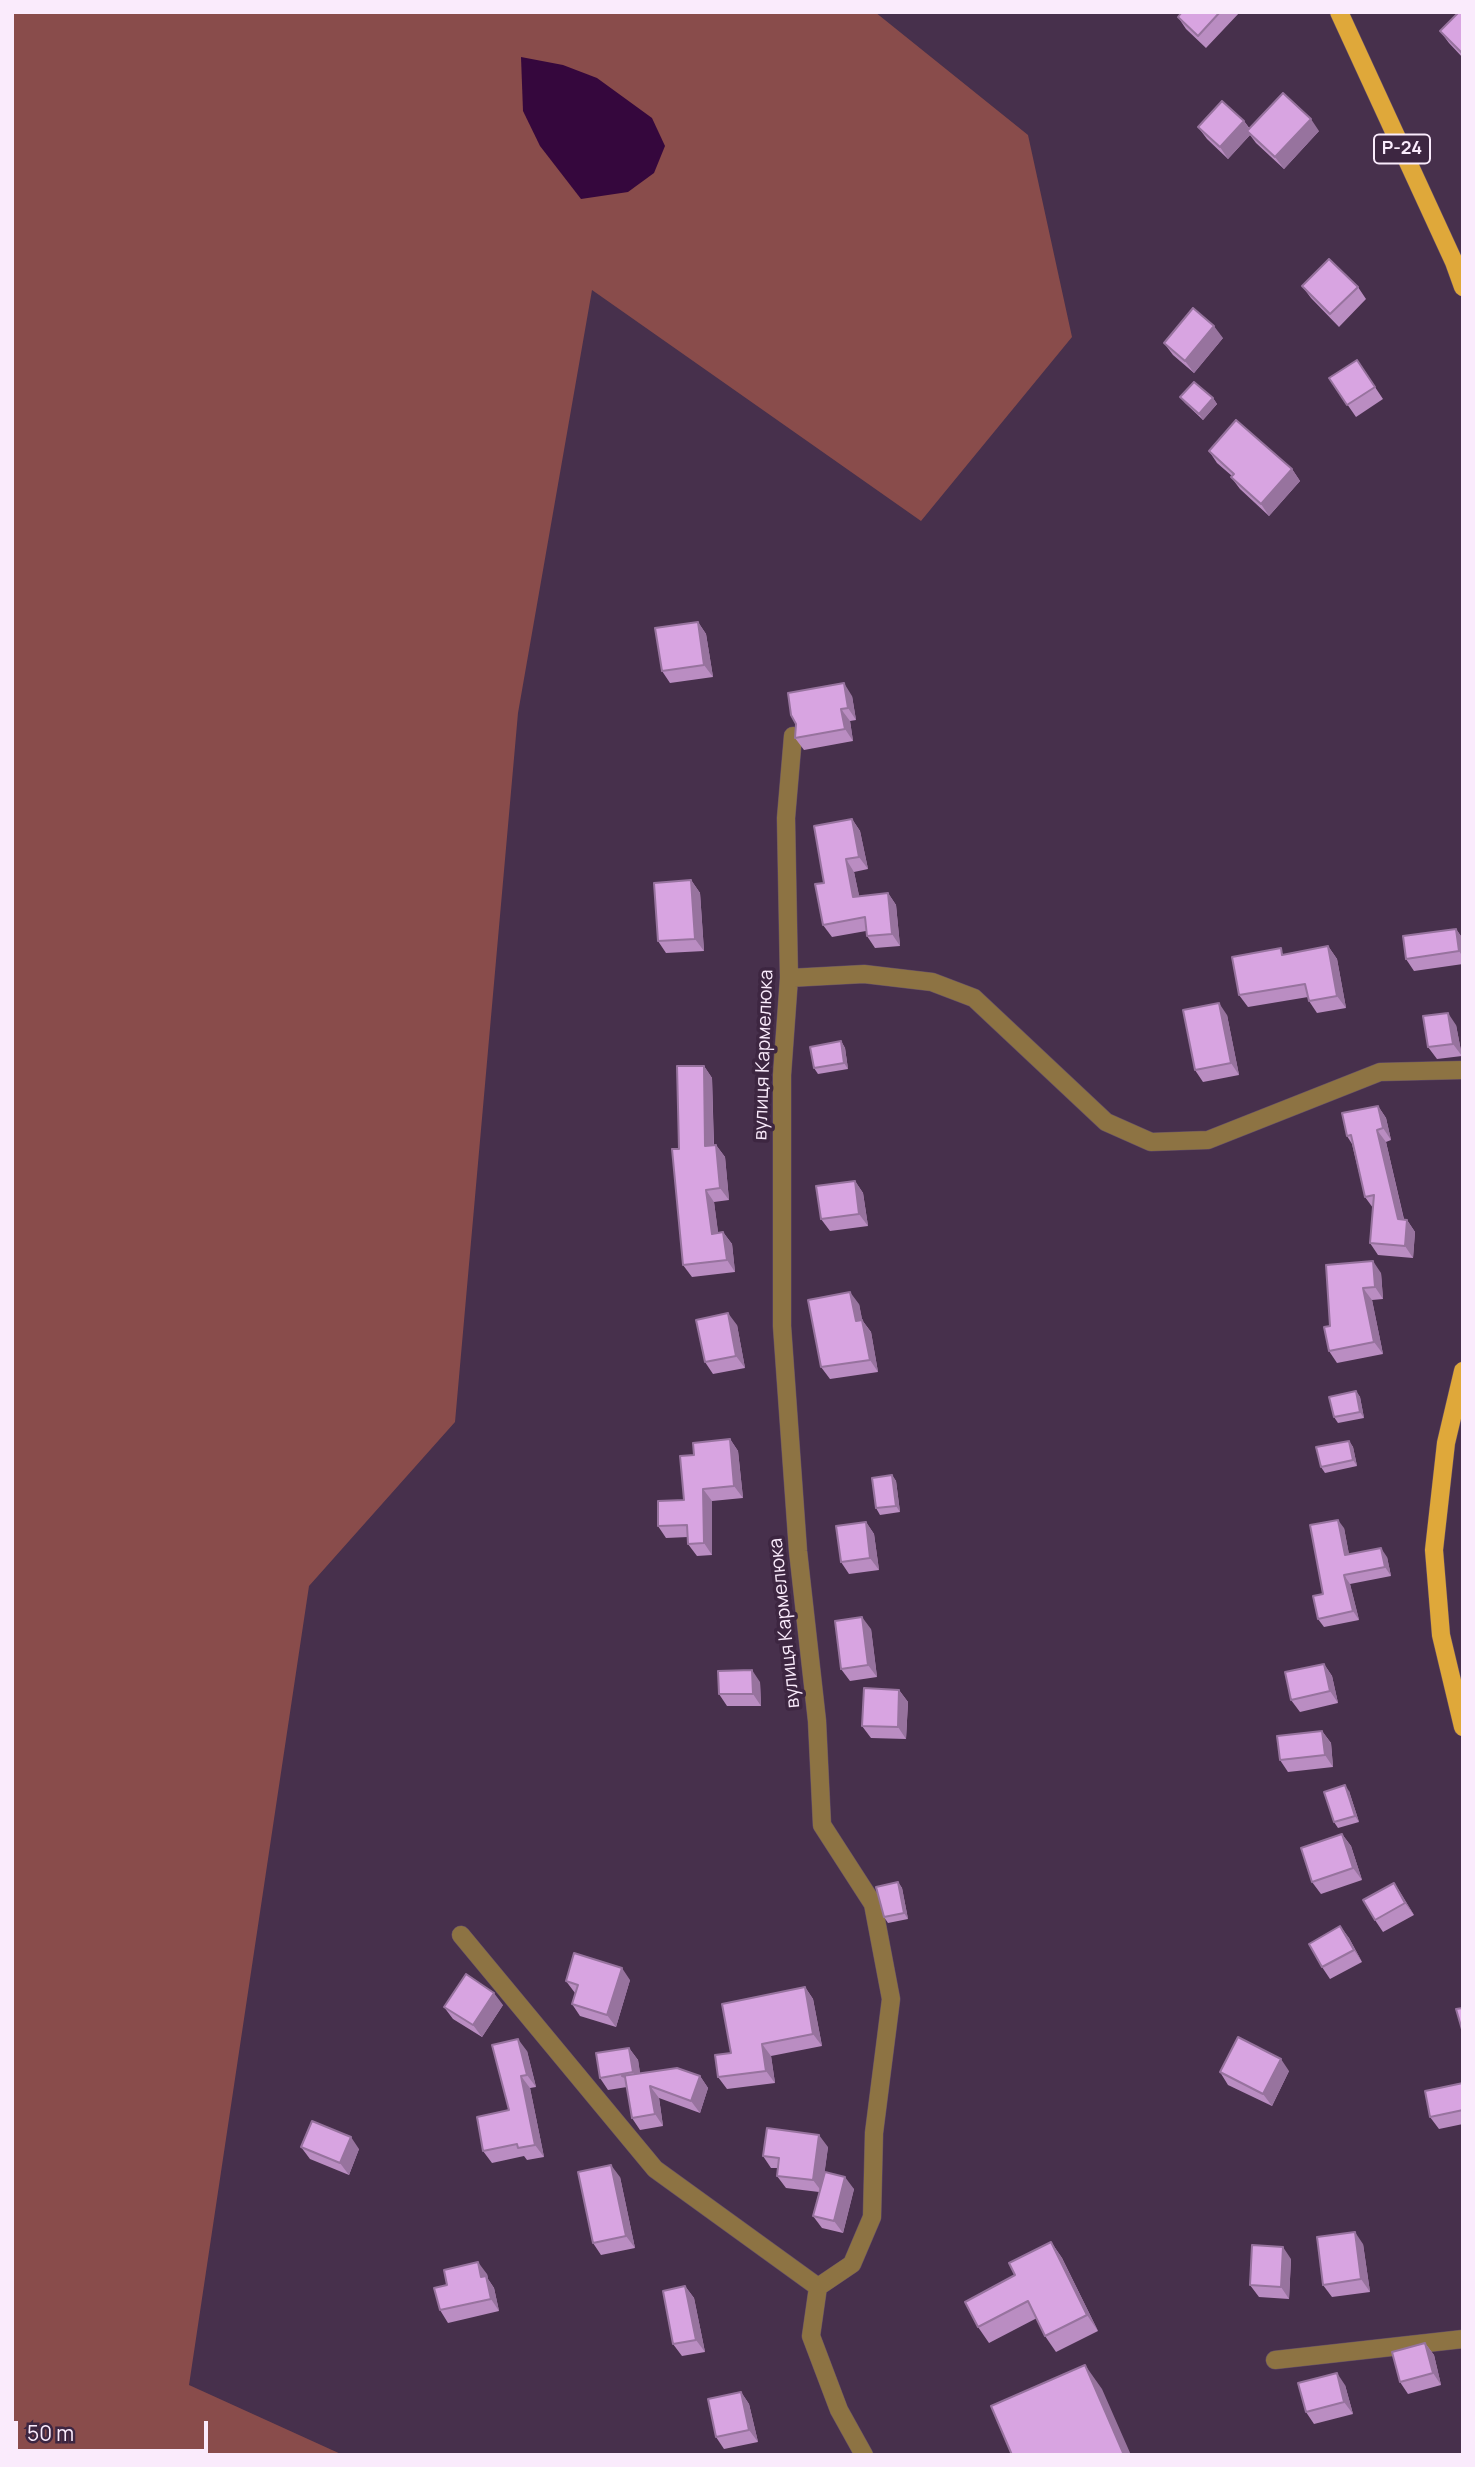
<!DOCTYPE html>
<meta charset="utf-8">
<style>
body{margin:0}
#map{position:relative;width:1475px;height:2467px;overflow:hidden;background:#47304c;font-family:Manrope,sans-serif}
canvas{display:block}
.frame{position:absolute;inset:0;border:14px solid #faebfc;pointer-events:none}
.scale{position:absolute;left:14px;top:2421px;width:194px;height:32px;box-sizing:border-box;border:4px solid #faebfc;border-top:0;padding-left:9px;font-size:21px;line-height:24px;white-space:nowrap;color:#faebfc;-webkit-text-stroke:5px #3d2641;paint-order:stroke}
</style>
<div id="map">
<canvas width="1475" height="2467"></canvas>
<div class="frame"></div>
<div class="scale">50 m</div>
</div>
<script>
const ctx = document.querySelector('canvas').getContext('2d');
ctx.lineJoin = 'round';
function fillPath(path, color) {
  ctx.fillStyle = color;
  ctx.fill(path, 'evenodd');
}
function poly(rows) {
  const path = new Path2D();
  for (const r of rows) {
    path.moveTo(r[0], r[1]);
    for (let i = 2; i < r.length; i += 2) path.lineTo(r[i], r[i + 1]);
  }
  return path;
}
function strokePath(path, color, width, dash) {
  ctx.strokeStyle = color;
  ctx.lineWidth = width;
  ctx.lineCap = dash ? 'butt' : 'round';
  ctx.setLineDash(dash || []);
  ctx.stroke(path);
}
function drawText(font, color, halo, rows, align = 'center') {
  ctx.font = font + ' Manrope,sans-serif';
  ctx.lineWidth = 7;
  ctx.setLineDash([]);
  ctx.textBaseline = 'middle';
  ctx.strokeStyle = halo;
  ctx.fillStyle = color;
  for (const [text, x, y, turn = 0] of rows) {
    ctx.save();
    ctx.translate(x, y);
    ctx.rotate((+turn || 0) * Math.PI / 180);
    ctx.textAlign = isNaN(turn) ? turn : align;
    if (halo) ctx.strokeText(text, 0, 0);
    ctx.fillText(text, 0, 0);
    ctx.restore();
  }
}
fillPath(poly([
 [12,12,875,12,1028,135,1072,337,921,521,592,290,518,713,455,1422,309,1586,189,2385,343,2455,12,2455]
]), '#894c4b');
fillPath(poly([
 [521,57,563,65,597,78,652,118,665,146,654,173,628,192,581,199,540,146,523,111]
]), '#35073d');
const minor = poly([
 [793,736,786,818,789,978,782,1075,782,1326,798,1551,817,1721,822,1825,873,1904,891,1999,874,2133,872,2217,852,2264,818,2287,811,2336,839,2410,864,2455],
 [789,978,864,974,932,982,974,998,1106,1122,1151,1142,1208,1140,1380,1072,1463,1070],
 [461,1935,655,2169,818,2287],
 [1275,2360,1463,2339]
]);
const primary = poly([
 [1339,12,1454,262,1463,287],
 [1463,1371,1446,1443,1434,1550,1441,1635,1463,1727]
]);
strokePath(minor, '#644e68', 19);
strokePath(primary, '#644e68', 19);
strokePath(minor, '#8d7343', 18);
strokePath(primary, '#dfa83a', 18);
fillPath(poly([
 [1182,12,1240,12,1206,48,1186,29,1178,17],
 [1462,12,1463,58,1449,43,1440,31],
 [1244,121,1250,129,1319,131,1284,169,1256,143,1250,135,1228,159,1207,139,1198,127],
 [1302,286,1358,287,1366,299,1339,327,1311,298],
 [1223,338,1194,373,1173,355,1164,343],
 [1357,360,1383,399,1356,417,1329,378],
 [1180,397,1213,398,1217,404,1203,420,1185,403],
 [1209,451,1292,469,1300,481,1269,516,1240,489,1231,477,1232,476,1217,463],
 [698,622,706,634,713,677,670,683,662,671],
 [852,696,856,720,850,721,853,741,804,750,795,738],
 [852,819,860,831,868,869,854,872,859,896,888,893,896,905,900,946,875,948,867,936,866,931,832,937,823,925,824,883],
 [691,880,700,893,704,951,666,953,658,941],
 [1456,929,1463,939,1463,964,1414,971,1406,959],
 [1328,946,1337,959,1346,1008,1317,1013,1309,1001,1308,997,1248,1007,1239,995,1286,955],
 [1227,1015,1239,1075,1203,1082,1195,1070],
 [1456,1025,1462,1056,1437,1059,1428,1047],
 [841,1041,845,1048,848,1069,818,1074,814,1068],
 [704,1066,712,1078,714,1145,716,1145,725,1157,729,1200,714,1202,718,1233,723,1232,732,1244,735,1272,692,1277,683,1265,679,1149],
 [1378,1106,1386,1118,1391,1140,1386,1142,1404,1219,1407,1220,1415,1232,1413,1258,1378,1255,1370,1243,1373,1208,1365,1197,1352,1144,1347,1136],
 [855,1181,863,1193,868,1226,830,1231,821,1219],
 [1326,1265,1381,1273,1383,1299,1372,1300,1383,1354,1337,1363,1329,1351,1330,1326],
 [859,1304,862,1320,871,1332,878,1372,830,1379,821,1367],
 [737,1325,745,1368,713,1374,705,1362],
 [1356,1391,1360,1397,1364,1418,1338,1423,1334,1417],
 [730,1439,738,1451,743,1498,712,1501,712,1555,697,1556,688,1544,688,1537,666,1538,658,1526,684,1500,694,1455],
 [1349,1441,1353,1447,1357,1466,1325,1473,1321,1467],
 [892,1475,896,1481,900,1512,880,1515,876,1508],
 [866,1522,874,1534,879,1570,849,1574,841,1562],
 [1344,1528,1349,1555,1387,1557,1391,1576,1350,1584,1359,1620,1324,1627,1318,1619,1323,1594],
 [871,1629,877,1677,850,1681,841,1669],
 [1324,1664,1332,1676,1338,1703,1300,1712,1291,1700],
 [760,1682,761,1706,727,1706,719,1694],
 [899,1690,908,1702,906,1739,871,1738,862,1726],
 [1322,1731,1331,1743,1333,1767,1288,1772,1280,1760],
 [1349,1791,1359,1822,1338,1828,1334,1822],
 [1342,1834,1351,1846,1362,1880,1321,1894,1312,1882],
 [898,1882,902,1888,908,1919,888,1923,884,1917],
 [1394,1883,1414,1915,1383,1932,1375,1920],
 [1340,1926,1349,1938,1362,1962,1330,1979,1322,1967],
 [630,1980,616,2027,580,2016,572,2004,575,1993,566,1981],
 [805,1987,813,1999,822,2046,771,2056,775,2083,727,2089,718,2077,731,2053],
 [503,2005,482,2037,453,2019,444,2007],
 [629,2048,638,2060,640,2074,700,2076,708,2088,700,2113,659,2098,663,2126,640,2130,632,2118,627,2087,608,2090,600,2078],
 [527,2051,536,2087,530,2088,544,2157,527,2160,524,2156,492,2163,483,2151,509,2110],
 [1289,2071,1272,2106,1228,2085,1220,2072],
 [1463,2083,1463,2124,1439,2129,1430,2117],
 [301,2147,359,2149,349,2175,310,2159],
 [828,2147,824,2175,854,2189,843,2233,822,2228,813,2216,819,2192,786,2188,777,2176,778,2168,771,2168,763,2156],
 [620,2177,635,2248,601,2255,593,2243],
 [1051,2242,1062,2258,1098,2331,1056,2352,1045,2336,1037,2318,989,2343,978,2327,1015,2275],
 [1363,2244,1370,2292,1332,2297,1323,2285],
 [1291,2259,1289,2299,1259,2297,1250,2285],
 [487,2274,488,2279,494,2288,499,2311,448,2323,440,2310],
 [685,2286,694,2298,705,2352,682,2356,673,2344],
 [1425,2343,1434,2355,1441,2385,1408,2394,1400,2382],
 [1345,2385,1353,2414,1314,2424,1306,2412],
 [741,2392,749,2404,758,2442,724,2449,716,2437]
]), '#ba8dc2');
fillPath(poly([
 [1311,119,1319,131,1284,169,1275,157],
 [1244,121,1252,133,1247,131,1250,135,1228,159,1220,147],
 [1214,326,1223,338,1194,373,1185,361],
 [1213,398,1217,404,1203,420,1199,414],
 [1292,469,1300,481,1269,516,1261,504],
 [698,622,706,634,713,677,704,665],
 [844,683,852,696,856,720,848,708],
 [841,709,850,721,853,741,845,729],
 [852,819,860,831,868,869,859,857],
 [846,859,854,872,862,909,853,897],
 [691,880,700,893,704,951,695,939],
 [888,893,896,905,900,946,892,934],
 [1456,929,1463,939,1463,957,1459,951],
 [1328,946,1337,959,1346,1008,1337,996],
 [1219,1003,1227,1015,1239,1075,1231,1063],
 [1448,1013,1456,1025,1462,1056,1453,1044],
 [841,1041,845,1048,848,1069,844,1063],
 [704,1066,712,1078,714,1158,705,1146],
 [1378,1106,1386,1118,1391,1140,1383,1128],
 [1377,1130,1386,1142,1406,1229,1407,1220,1415,1232,1413,1258,1405,1246],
 [716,1145,725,1157,729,1200,720,1188],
 [855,1181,863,1193,868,1226,859,1214],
 [706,1190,714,1202,720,1246,712,1234],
 [723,1232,732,1244,735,1272,727,1260],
 [1373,1261,1381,1273,1383,1299,1375,1287],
 [1363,1288,1372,1300,1383,1354,1374,1342],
 [850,1292,859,1304,865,1333,856,1321],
 [728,1313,737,1325,745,1368,736,1356],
 [862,1320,871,1332,878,1372,870,1360],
 [1356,1391,1360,1397,1364,1418,1360,1412],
 [730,1439,738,1451,743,1498,734,1486],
 [1349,1441,1353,1447,1357,1466,1353,1460],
 [892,1475,896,1481,900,1512,896,1506],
 [703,1489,712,1501,712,1555,704,1543],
 [1338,1520,1344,1528,1351,1564,1345,1555],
 [866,1522,874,1534,879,1570,870,1558],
 [1381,1548,1387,1557,1391,1576,1385,1567],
 [1344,1575,1350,1584,1359,1620,1353,1611],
 [862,1617,871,1629,877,1677,868,1665],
 [1324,1664,1332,1676,1338,1703,1330,1691],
 [752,1670,760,1682,761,1706,753,1694],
 [899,1690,908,1702,906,1739,898,1727],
 [1322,1731,1331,1743,1333,1767,1325,1755],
 [1345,1785,1349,1791,1359,1822,1355,1816],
 [1342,1834,1351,1846,1362,1880,1353,1868],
 [898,1882,902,1888,908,1919,904,1913],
 [1394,1883,1402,1895,1414,1915,1405,1903],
 [1340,1926,1349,1938,1362,1962,1354,1950],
 [622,1968,630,1980,616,2027,607,2015],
 [805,1987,813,1999,822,2046,813,2034],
 [494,1993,503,2005,482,2037,473,2025],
 [518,2039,527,2051,536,2087,527,2075],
 [762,2044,771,2056,775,2083,766,2071],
 [629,2048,638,2060,642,2084,633,2072],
 [1281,2059,1289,2071,1272,2106,1263,2094],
 [521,2076,530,2088,544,2157,535,2145],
 [700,2076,708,2088,700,2113,691,2101],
 [650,2086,659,2098,663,2126,655,2114],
 [819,2135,828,2147,822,2192,813,2180],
 [351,2137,359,2149,349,2175,340,2163],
 [611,2165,620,2177,635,2248,626,2236],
 [845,2177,854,2189,843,2233,834,2221],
 [1355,2232,1363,2244,1370,2292,1361,2279],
 [1051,2242,1062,2258,1098,2331,1087,2315],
 [1283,2247,1291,2259,1289,2299,1281,2287],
 [478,2262,487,2274,488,2279,494,2288,499,2311,491,2299,481,2277],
 [685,2286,694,2298,705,2352,696,2340],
 [1425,2343,1434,2355,1441,2385,1433,2373],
 [1085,2365,1102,2389,1131,2455,1124,2455],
 [1337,2373,1345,2385,1353,2414,1344,2402],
 [741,2392,749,2404,758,2442,749,2430]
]), '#97739e');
const building = poly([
 [1182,12,1220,12,1198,36,1178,17,1182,12],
 [1459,12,1463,13,1463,54,1440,31,1459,12],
 [1283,93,1311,119,1275,157,1247,131,1283,93],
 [1222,101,1244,121,1220,147,1198,127,1222,101],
 [1329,259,1358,287,1330,314,1302,286,1329,259],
 [1193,308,1214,326,1185,361,1164,343,1193,308],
 [1357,360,1375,387,1347,405,1329,378,1357,360],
 [1194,382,1213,398,1199,414,1180,397,1194,382],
 [1236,420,1292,469,1261,504,1231,477,1234,474,1209,451,1236,420],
 [698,622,704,665,662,671,655,628,698,622],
 [844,683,848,708,841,709,845,729,795,738,796,724,791,715,788,693,844,683],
 [852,819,859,857,846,859,853,897,888,893,892,934,867,936,865,917,823,925,815,884,824,883,814,826,852,819],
 [691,880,695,939,658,941,654,883,691,880],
 [1456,929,1459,951,1406,959,1403,936,1456,929],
 [1328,946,1337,996,1309,1001,1305,984,1239,995,1232,957,1281,948,1282,955,1328,946],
 [1219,1003,1231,1063,1195,1070,1183,1010,1219,1003],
 [1448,1013,1453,1044,1428,1047,1423,1016,1448,1013],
 [841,1041,844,1063,814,1068,810,1047,841,1041],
 [677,1066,704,1066,705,1146,716,1145,720,1188,706,1190,712,1234,723,1232,727,1260,683,1265,672,1149,679,1149,677,1066],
 [1378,1106,1383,1128,1377,1130,1398,1219,1407,1220,1405,1246,1370,1243,1374,1195,1365,1197,1351,1135,1347,1136,1342,1113,1378,1106],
 [855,1181,859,1214,821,1219,816,1186,855,1181],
 [1373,1261,1375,1287,1363,1288,1374,1342,1329,1351,1324,1327,1330,1326,1326,1265,1373,1261],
 [850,1292,856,1321,862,1320,870,1360,821,1367,808,1300,850,1292],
 [728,1313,736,1356,705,1362,696,1320,728,1313],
 [1356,1391,1360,1412,1334,1417,1329,1397,1356,1391],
 [730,1439,734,1486,703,1489,704,1543,688,1544,687,1525,658,1526,658,1501,684,1500,680,1456,694,1455,693,1443,730,1439],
 [1349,1441,1353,1460,1321,1467,1316,1447,1349,1441],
 [892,1475,896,1506,876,1508,872,1478,892,1475],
 [1338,1520,1345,1555,1381,1548,1385,1567,1344,1575,1353,1611,1318,1619,1313,1596,1323,1594,1310,1525,1338,1520],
 [866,1522,870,1558,841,1562,836,1526,866,1522],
 [862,1617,868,1665,841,1669,835,1621,862,1617],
 [1324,1664,1330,1691,1291,1700,1285,1672,1324,1664],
 [752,1670,753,1694,719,1694,718,1671,752,1670],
 [864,1688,899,1690,898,1727,862,1726,864,1688],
 [1322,1731,1325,1755,1280,1760,1277,1736,1322,1731],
 [1345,1785,1355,1816,1334,1822,1324,1792,1345,1785],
 [1342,1834,1353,1868,1312,1882,1301,1848,1342,1834],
 [898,1882,904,1913,884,1917,876,1887,898,1882],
 [1394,1883,1405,1903,1375,1920,1363,1900,1394,1883],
 [1340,1926,1354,1950,1322,1967,1309,1944,1340,1926],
 [574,1953,622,1968,607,2015,572,2004,578,1985,566,1981,574,1953],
 [466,1974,494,1993,473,2025,444,2007,466,1974],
 [805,1987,813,2034,762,2044,766,2071,718,2077,715,2055,731,2053,722,2004,805,1987],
 [1463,2008,1463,2033,1456,2009,1463,2008],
 [1238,2037,1281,2059,1263,2094,1220,2072,1238,2037],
 [518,2039,527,2075,521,2076,535,2145,518,2148,517,2144,483,2151,477,2117,509,2110,492,2045,518,2039],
 [629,2048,633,2072,600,2078,596,2053,629,2048],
 [677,2068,700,2076,691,2101,650,2086,655,2114,632,2118,625,2077,622,2076,677,2068],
 [1463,2083,1463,2110,1430,2117,1425,2091,1463,2083],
 [312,2121,351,2137,340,2163,301,2147,312,2121],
 [767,2128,819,2135,813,2180,777,2176,779,2158,763,2156,767,2128],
 [611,2165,626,2236,593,2243,578,2172,611,2165],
 [825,2172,845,2177,834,2221,813,2216,825,2172],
 [1355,2232,1361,2279,1323,2285,1317,2237,1355,2232],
 [1051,2242,1087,2315,1045,2336,1028,2301,978,2327,965,2302,1015,2275,1009,2263,1051,2242],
 [1252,2245,1283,2247,1281,2287,1250,2285,1252,2245],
 [478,2262,481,2277,486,2276,491,2299,440,2310,434,2288,447,2285,444,2270,478,2262],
 [685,2286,696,2340,673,2344,663,2291,685,2286],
 [1425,2343,1433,2373,1400,2382,1392,2352,1425,2343],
 [1085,2365,1124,2455,1012,2455,991,2406,1085,2365],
 [1337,2373,1344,2402,1306,2412,1298,2383,1337,2373],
 [741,2392,749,2430,716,2437,708,2399,741,2392]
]);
fillPath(building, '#d8a4e1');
strokePath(building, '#97739e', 2);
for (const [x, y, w] of [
 [1402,149,56]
]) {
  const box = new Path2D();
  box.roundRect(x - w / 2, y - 14.5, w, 29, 5);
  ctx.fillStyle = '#3d2641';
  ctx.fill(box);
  strokePath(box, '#faebfc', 2);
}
drawText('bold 18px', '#faebfc', null, [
 ["Р-24",1402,149]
]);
drawText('19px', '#faebfc', '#3d2641', [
 ["вулиця Кармелюка",764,1055,-88],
 ["вулиця Кармелюка",785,1623,-96]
]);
</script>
